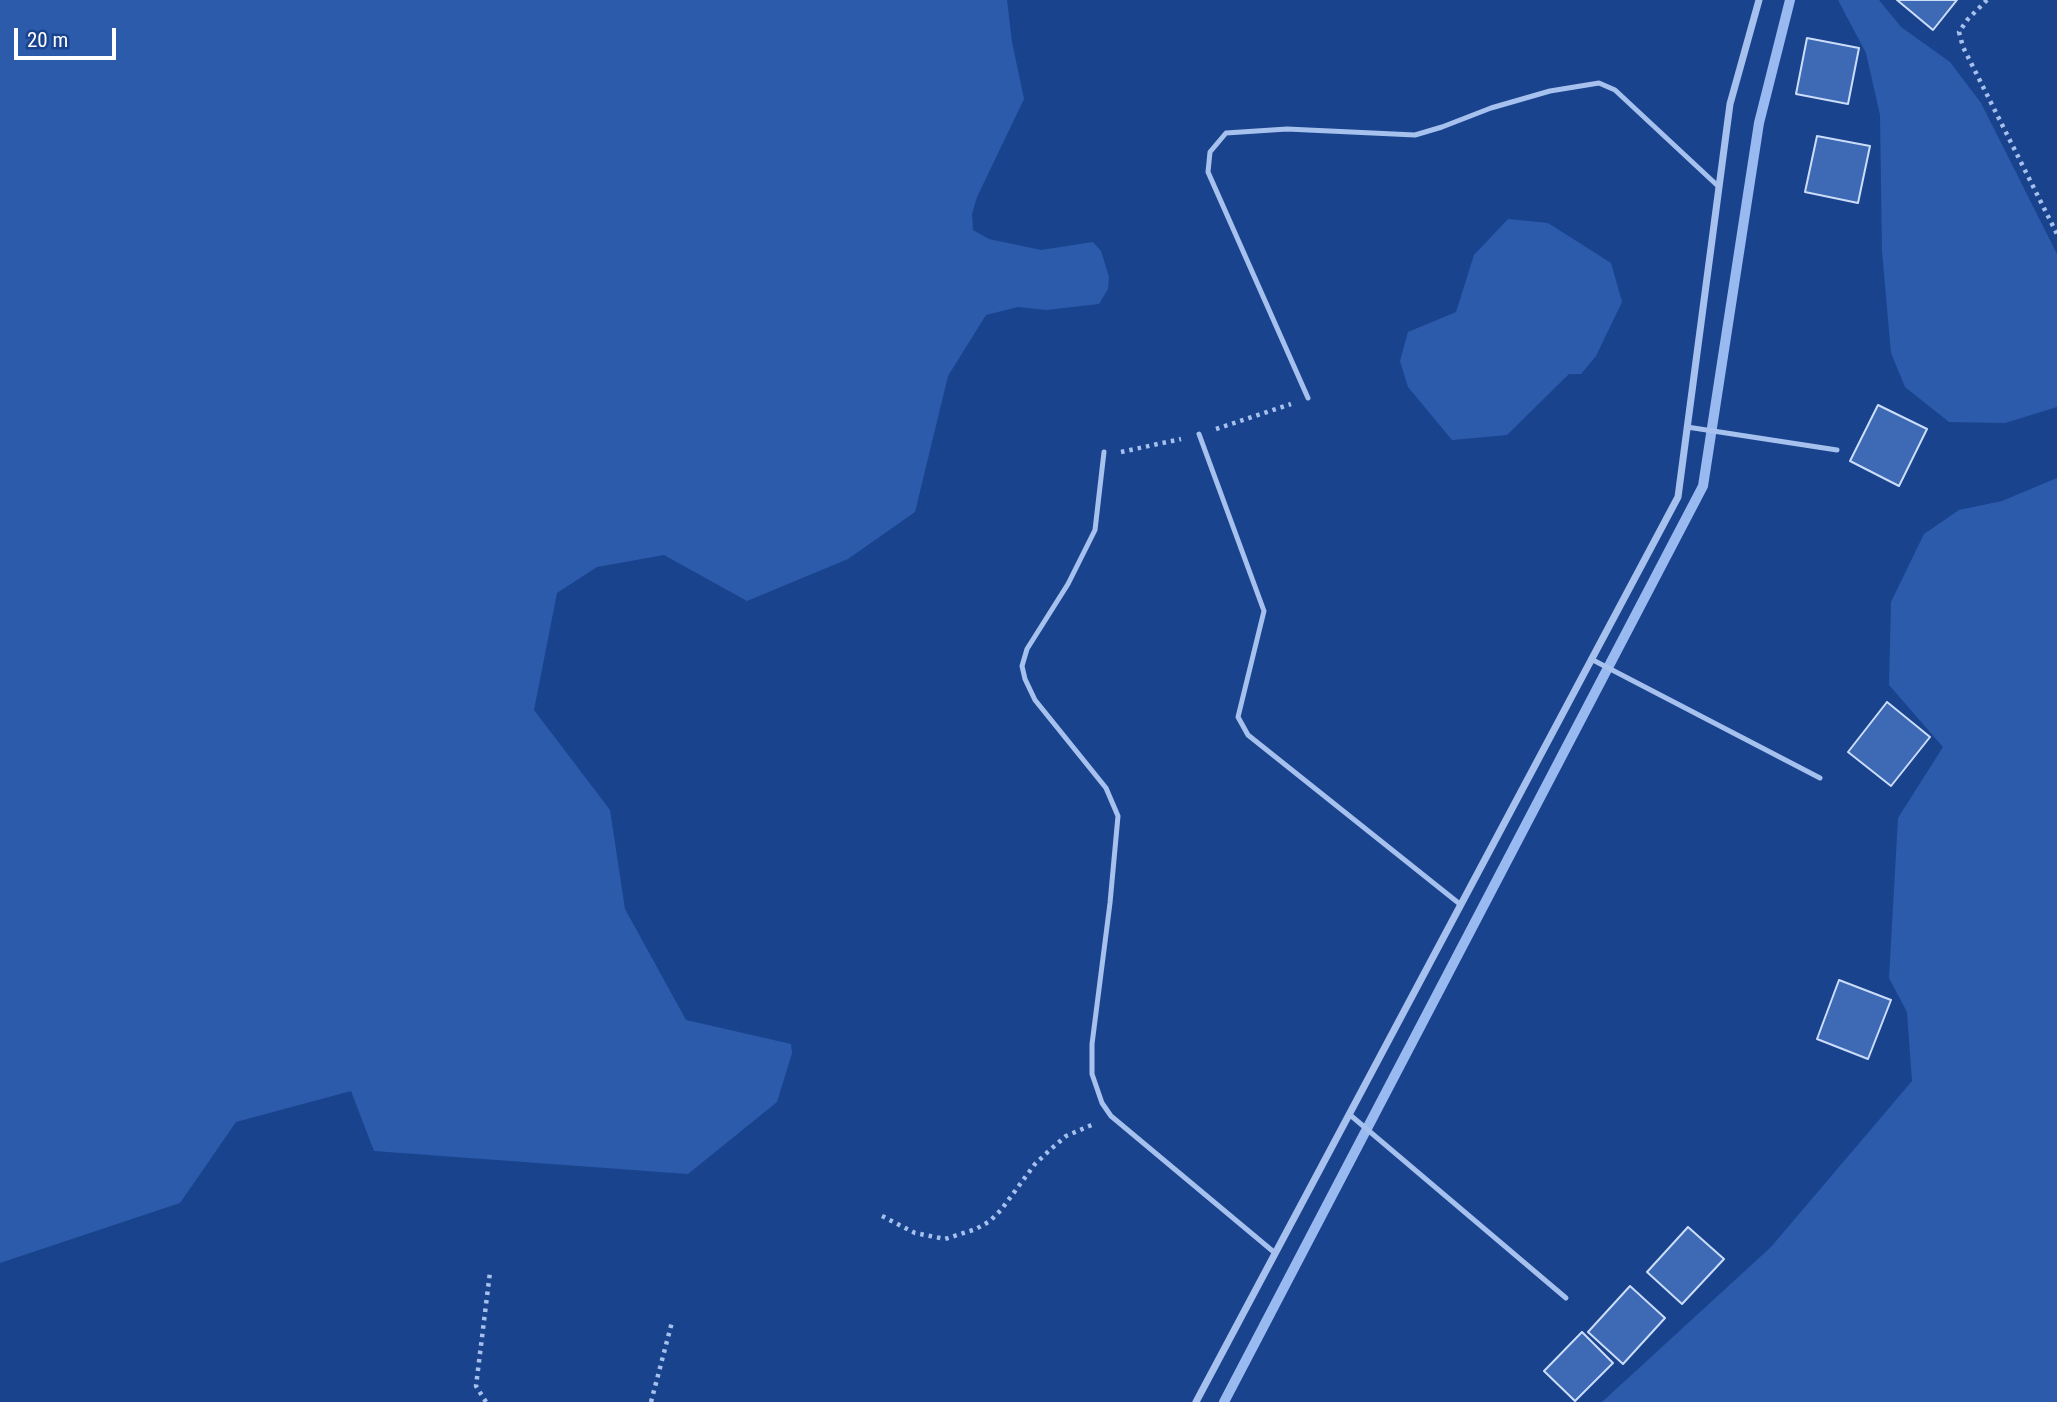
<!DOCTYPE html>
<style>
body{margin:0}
#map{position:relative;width:2057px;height:1402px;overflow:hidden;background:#1a438e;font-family:"Roboto Condensed",sans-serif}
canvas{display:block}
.scale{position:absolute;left:14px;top:28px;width:102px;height:32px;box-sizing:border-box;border:4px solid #fff;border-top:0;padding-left:9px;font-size:21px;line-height:24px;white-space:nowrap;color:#fff;-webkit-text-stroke:5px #1a438e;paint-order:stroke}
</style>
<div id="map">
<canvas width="2057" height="1402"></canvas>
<div class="scale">20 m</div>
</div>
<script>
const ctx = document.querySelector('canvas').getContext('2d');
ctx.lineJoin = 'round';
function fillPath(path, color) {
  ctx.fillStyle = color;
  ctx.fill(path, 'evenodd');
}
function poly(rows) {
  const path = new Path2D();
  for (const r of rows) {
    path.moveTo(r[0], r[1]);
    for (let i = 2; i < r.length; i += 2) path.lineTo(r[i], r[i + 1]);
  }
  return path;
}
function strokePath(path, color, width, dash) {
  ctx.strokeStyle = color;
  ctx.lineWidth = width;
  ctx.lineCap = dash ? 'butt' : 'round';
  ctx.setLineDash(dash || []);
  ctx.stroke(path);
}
fillPath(poly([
 [0,0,1007,0,1012,42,1024,99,977,197,972,214,973,230,989,239,1041,250,1093,242,1101,251,1109,277,1108,289,1099,304,1046,310,1018,307,986,315,948,376,915,512,848,559,747,601,664,555,597,567,557,593,534,710,610,810,625,909,686,1020,791,1044,792,1053,777,1102,688,1174,374,1151,351,1091,236,1122,180,1203,0,1263],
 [1838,0,1879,0,1901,27,1950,62,1981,103,2057,254,2057,407,2005,423,1949,422,1905,387,1891,353,1882,251,1880,115,1866,53],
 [1508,219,1548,223,1611,263,1622,302,1596,356,1581,374,1569,374,1507,435,1452,440,1408,387,1400,361,1408,332,1456,312,1474,255],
 [2057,478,2057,1402,1602,1402,1771,1247,1912,1081,1907,1012,1889,978,1898,818,1943,747,1889,685,1891,602,1924,534,1959,510,2002,501]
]), '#2c5bac');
strokePath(poly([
 [1224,1402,1703,486,1759,123,1790,0]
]), '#99baf0', 10);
const building = poly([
 [1897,0,1957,0,1933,30,1897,0],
 [1807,38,1859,48,1848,104,1796,94,1807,38],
 [1817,136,1870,146,1858,203,1805,192,1817,136],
 [1878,405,1927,429,1899,486,1850,461,1878,405],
 [1887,702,1930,737,1891,786,1848,752,1887,702],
 [1839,980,1891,1000,1868,1059,1817,1039,1839,980],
 [1688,1227,1724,1259,1682,1304,1647,1272,1688,1227],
 [1630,1286,1665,1318,1623,1364,1588,1332,1630,1286],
 [1582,1332,1613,1363,1575,1401,1544,1371,1582,1332]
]);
fillPath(building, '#3e69b4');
strokePath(building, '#ccddfa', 2);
strokePath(poly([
 [1987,0,1968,19,1959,32,1963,47,2057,234],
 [1216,429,1291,404],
 [1121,452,1181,439],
 [882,1216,915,1233,945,1239,976,1229,990,1221,1001,1210,1035,1164,1051,1149,1066,1136,1094,1124],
 [486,1402,476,1386,490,1272],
 [651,1402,672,1322]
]), '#a6c1ee', 4.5, [3.5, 5]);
strokePath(poly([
 [1308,398,1208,172,1210,152,1226,133,1287,129,1415,135,1442,127,1491,108,1550,91,1599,83,1615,90,1719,187],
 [1687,427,1837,450],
 [1199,434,1264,611,1238,717,1248,735,1461,905],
 [1104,452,1095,530,1068,584,1027,649,1022,666,1025,679,1035,700,1106,788,1118,816,1110,903,1092,1044,1092,1074,1102,1103,1111,1116,1275,1253],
 [1591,659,1820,778],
 [1349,1114,1566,1298]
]), '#a6c1ee', 5);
strokePath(poly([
 [1196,1402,1678,497,1730,104,1759,0]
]), '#a6c1ee', 7);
</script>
